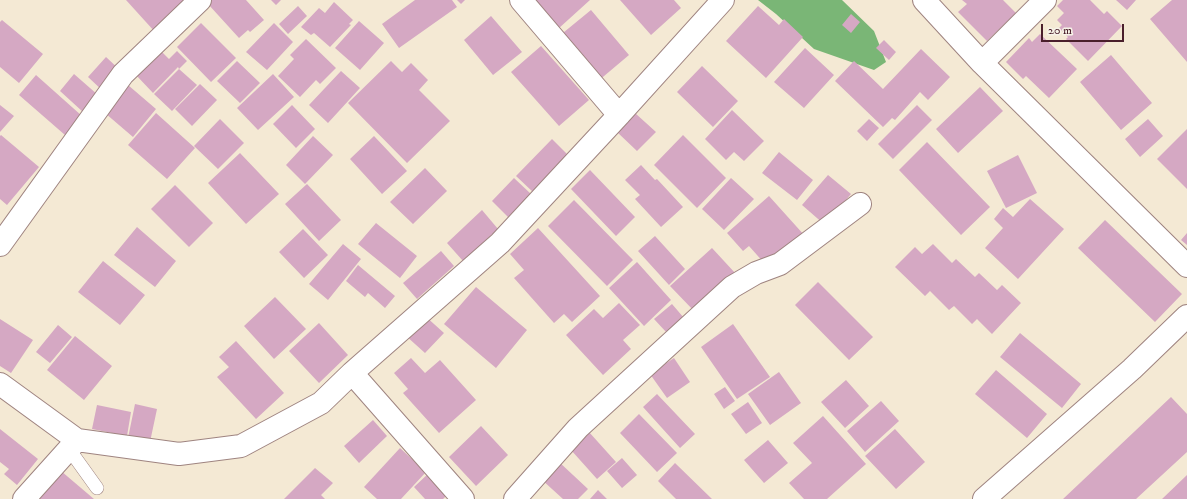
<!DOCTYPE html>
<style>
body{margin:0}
#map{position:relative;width:1187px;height:499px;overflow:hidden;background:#f4e9d4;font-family:"IM FELL DW Pica",serif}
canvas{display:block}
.scale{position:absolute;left:1041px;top:24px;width:83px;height:18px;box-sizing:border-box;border:2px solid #4a1f2b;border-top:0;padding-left:5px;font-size:12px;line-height:14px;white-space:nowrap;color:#4a1f2b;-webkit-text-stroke:3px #f7f3e8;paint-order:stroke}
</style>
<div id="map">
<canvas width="1187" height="499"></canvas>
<div class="scale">20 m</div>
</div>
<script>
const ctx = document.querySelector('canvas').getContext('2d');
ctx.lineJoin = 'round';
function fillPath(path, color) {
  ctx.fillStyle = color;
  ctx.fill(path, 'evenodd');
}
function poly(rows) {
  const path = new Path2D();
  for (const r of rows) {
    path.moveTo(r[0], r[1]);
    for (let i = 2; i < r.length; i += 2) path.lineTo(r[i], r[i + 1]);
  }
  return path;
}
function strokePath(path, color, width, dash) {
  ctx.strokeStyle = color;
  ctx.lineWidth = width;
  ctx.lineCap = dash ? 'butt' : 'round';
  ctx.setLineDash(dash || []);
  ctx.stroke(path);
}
fillPath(poly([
 [758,0,842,0,874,31,886,62,874,70,814,49,776,14]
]), '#7ab676');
fillPath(poly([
 [126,0,189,0,155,32],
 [212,0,246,0,264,20,250,32,248,30,239,38,208,4],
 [271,0,281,0,276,5],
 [415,0,452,0,457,7,399,48,382,24],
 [457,0,465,0,461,4],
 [535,0,590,0,558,29],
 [620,0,674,0,681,8,651,35],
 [962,0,1003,0,1016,13,987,41,958,12,967,4],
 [1063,0,1090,0,1104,14,1107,11,1122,26,1088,61,1066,39,1068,37,1059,28,1062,25,1057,20,1064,13,1057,6],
 [1116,0,1136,0,1127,10],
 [1172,0,1187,0,1187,62,1150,19],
 [334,2,353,20,349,24,351,25,330,47,314,33,311,35,301,27,319,8,325,13],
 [298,6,307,16,288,34,279,24],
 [758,6,779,25,784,19,803,37,766,78,726,41],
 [591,10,629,55,597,82,558,37],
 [851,14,860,22,851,33,842,25],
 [491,16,522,52,493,75,464,40],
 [2,20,43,54,19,83,0,67,0,22],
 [359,21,384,43,360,70,335,48],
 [201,23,236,58,211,82,177,47],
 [274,23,293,42,267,70,246,52],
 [1040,34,1077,69,1049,98,1026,76,1023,79,1006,62,1029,38,1032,42],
 [306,39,336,68,320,84,316,80,300,97,278,76,294,59,290,55],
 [884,40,896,52,889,60,876,48],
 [541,46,589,100,559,126,511,72],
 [805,48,834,75,804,108,774,82],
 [921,49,950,77,928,100,920,92,895,120,892,118,883,127,835,81,854,61,883,89],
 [160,50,169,59,177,51,187,61,179,69,178,67,153,93,136,75],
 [1111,55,1152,103,1121,130,1080,82],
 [106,57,121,71,103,91,88,77],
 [237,61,260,83,240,103,217,81],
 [391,61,402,72,411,63,428,80,419,90,450,121,407,163,348,103],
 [702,66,738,101,713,127,677,92],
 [179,69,197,85,172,111,154,94],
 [341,71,360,88,328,123,309,105],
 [74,74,98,95,83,112,60,91],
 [273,74,294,97,258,130,237,108],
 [36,75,82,116,65,135,19,95],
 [200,84,217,100,192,126,175,109],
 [128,85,156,109,133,137,105,113],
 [980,87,1003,111,958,153,936,129],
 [0,105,14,116,0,132],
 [292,105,315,129,296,148,273,124],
 [917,105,932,120,893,159,878,144],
 [732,110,764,141,744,161,734,152,726,160,705,139],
 [156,113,195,148,167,179,128,145],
 [635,113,656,132,637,151,617,132],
 [220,119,244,143,218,169,194,146],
 [869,119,879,128,867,141,857,131],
 [1148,119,1163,136,1140,157,1125,139],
 [1187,129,1187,189,1157,159],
 [1,135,39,167,7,205,0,199,0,136],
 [683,135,726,178,697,208,654,165],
 [313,136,333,155,305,184,286,165],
 [374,136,407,171,382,194,350,159],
 [552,139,569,156,534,193,516,176],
 [927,142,990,207,961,235,899,170],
 [779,152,813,180,797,200,762,173],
 [240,153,279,194,246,224,208,183],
 [1018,155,1037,193,1006,208,987,171],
 [641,165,655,180,657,179,683,207,661,227,635,199,640,195,625,180],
 [425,168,447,191,413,224,390,202],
 [590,170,635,217,616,236,571,189],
 [828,175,851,194,825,225,802,205],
 [514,178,531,194,508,217,492,201],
 [731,178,754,199,724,230,702,209],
 [307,184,341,220,319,241,285,204],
 [175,185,213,223,189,247,151,209],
 [769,196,805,236,765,264,749,246,743,251,727,233],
 [1030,199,1064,229,1018,279,985,248,1003,228,994,219,1003,208,1013,217],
 [574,200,633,260,607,286,548,226],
 [482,210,498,229,463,261,447,243],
 [1105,220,1182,294,1155,322,1078,248],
 [376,223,417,256,400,278,358,244],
 [137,227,176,261,155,287,114,255],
 [538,228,600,296,572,322,564,314,554,323,514,278,524,270,510,254],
 [303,229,328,255,304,278,279,252],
 [1187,233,1187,245,1181,240],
 [655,236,685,269,669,285,638,251],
 [343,244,361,259,328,300,309,284],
 [933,244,952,263,956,259,975,277,979,273,997,290,1002,285,1021,303,992,334,977,319,972,324,954,306,949,310,930,291,925,296,895,267,915,247,922,254],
 [712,248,736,274,695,312,670,286],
 [441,251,454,266,417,299,403,283],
 [103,261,145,295,120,325,78,292],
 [637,262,671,300,644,326,609,288],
 [358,265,395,296,385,308,368,293,365,297,346,281],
 [818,282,873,337,849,360,795,305],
 [476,287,527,330,496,368,444,324],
 [275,297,306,329,274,359,244,326],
 [619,303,640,325,623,340,631,349,603,375,566,335,594,309,603,318],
 [672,304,684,318,667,333,654,319],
 [424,315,444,333,425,353,405,335],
 [0,319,33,340,11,373,0,366],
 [319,323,348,355,319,383,289,351],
 [733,324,770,377,737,399,701,347],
 [58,325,72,337,50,363,36,352],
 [1020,333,1081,384,1062,408,1000,357],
 [75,336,112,366,84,400,47,370],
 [236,341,284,393,256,419,217,377,229,367,219,357],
 [411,358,425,373,440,360,476,400,439,433,403,393,408,389,394,373],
 [674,358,690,382,667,398,650,374],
 [996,370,1047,414,1027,438,975,394],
 [779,372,801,403,770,425,748,394],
 [846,380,869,406,845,428,821,402],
 [725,387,735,401,724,409,714,394],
 [657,394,695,434,680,448,643,407],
 [1171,397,1187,414,1187,452,1136,499,1063,499],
 [881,401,899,421,865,452,847,431],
 [748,402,762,423,746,434,731,414],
 [135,404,157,409,150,442,128,438],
 [97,405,131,412,127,436,92,429],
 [639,414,677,453,657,472,620,433],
 [823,416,866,464,827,499,804,499,789,483,812,463,793,443],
 [373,420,387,436,359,463,344,446],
 [481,426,508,455,476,486,449,457],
 [0,429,38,459,17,485,4,474,9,469,0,462],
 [895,429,925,462,896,489,865,456],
 [589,432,616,462,597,479,571,450],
 [768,440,788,463,764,483,744,460],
 [400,448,426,472,401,499,377,499,364,487],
 [622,458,637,475,622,488,607,471],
 [558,461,588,489,578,499,563,499,541,479],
 [675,463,712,499,676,499,658,481],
 [315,468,333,483,321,495,325,499,284,499],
 [61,471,94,499,37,499],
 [429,473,449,493,443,499,425,499,414,487],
 [1187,475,1187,499,1162,499],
 [598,490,607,499,590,499]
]), '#d5a8c3');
const lane = poly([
 [69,449,97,488]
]);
const street = poly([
 [521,0,619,115],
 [924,0,982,63,1187,266],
 [982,63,1045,0],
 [0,245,123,74,200,0],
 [352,373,463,499],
 [0,384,77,440,179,454,241,446,321,403,352,373,500,243,619,115,723,0],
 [24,499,77,440],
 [515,499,578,428,732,287,756,273,780,264,860,204],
 [984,499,1132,369,1187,316]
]);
strokePath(lane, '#9f8480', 14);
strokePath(street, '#9f8480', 24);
strokePath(lane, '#fff', 13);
strokePath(street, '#fff', 22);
</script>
